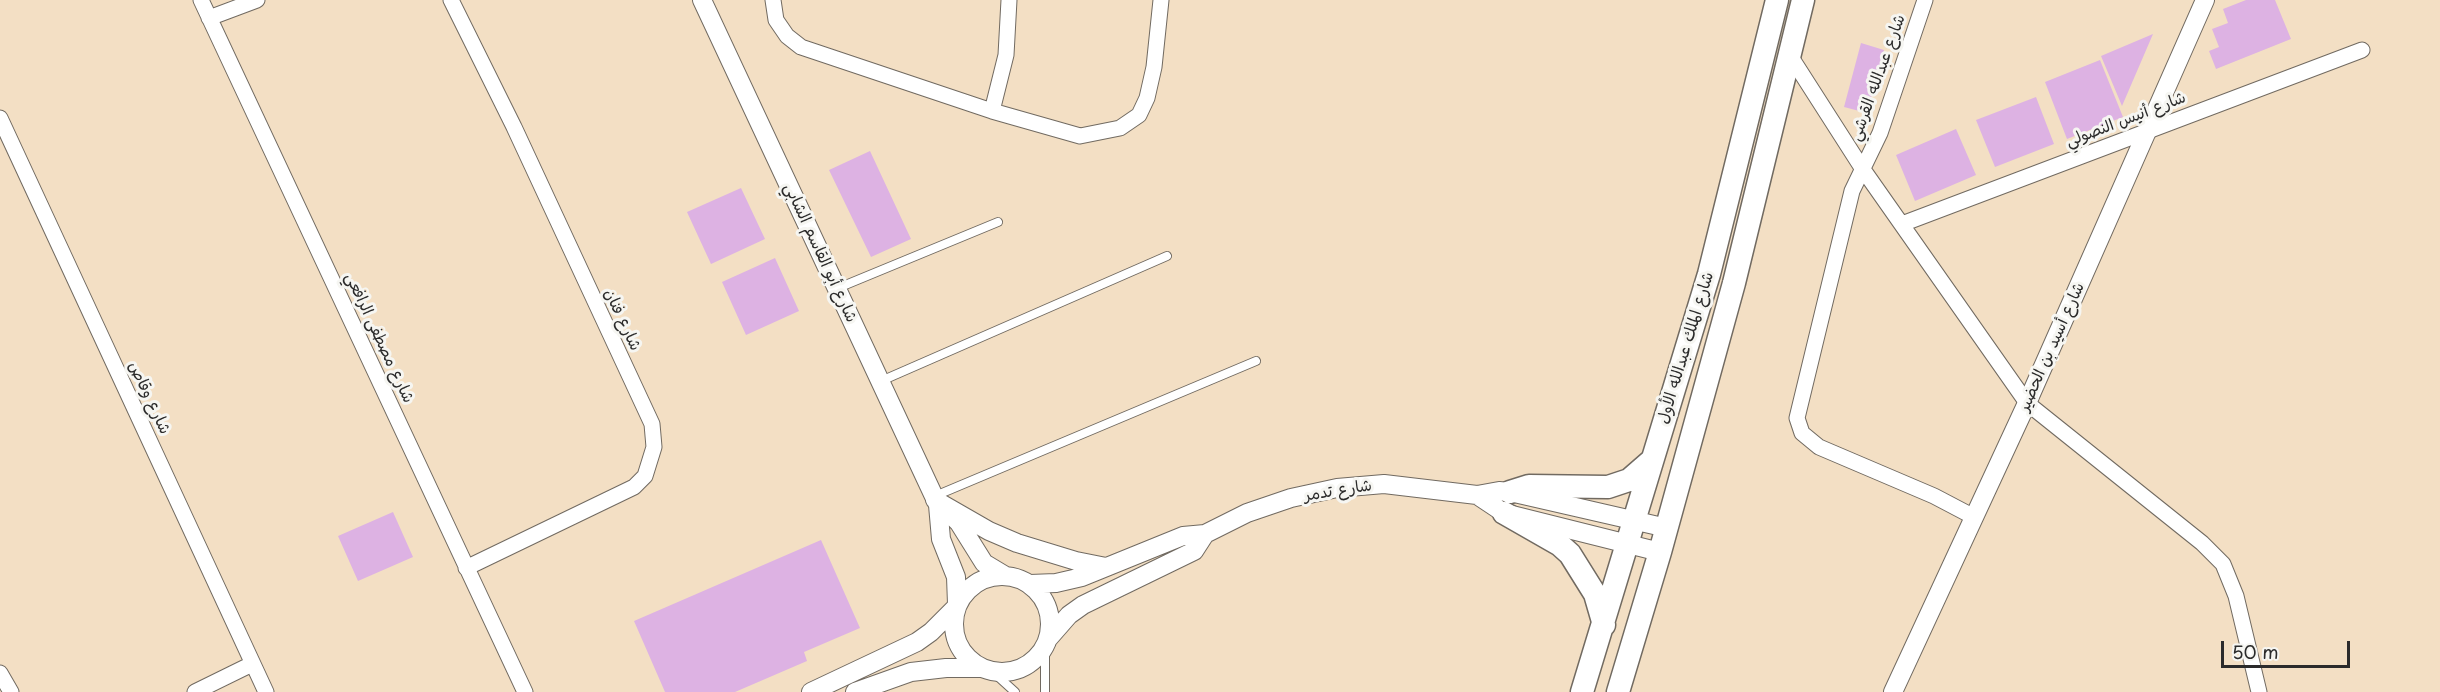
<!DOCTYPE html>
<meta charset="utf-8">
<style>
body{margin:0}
#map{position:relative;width:2440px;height:692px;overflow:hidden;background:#f3dfc4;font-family:"Playpen Sans",sans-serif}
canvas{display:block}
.scale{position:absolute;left:2221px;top:641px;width:129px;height:27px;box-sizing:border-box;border:3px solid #2b2b2b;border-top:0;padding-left:8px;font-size:18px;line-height:21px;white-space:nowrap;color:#2b2b2b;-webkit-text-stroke:4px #f6f6f2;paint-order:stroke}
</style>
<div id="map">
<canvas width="2440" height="692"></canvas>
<div class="scale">50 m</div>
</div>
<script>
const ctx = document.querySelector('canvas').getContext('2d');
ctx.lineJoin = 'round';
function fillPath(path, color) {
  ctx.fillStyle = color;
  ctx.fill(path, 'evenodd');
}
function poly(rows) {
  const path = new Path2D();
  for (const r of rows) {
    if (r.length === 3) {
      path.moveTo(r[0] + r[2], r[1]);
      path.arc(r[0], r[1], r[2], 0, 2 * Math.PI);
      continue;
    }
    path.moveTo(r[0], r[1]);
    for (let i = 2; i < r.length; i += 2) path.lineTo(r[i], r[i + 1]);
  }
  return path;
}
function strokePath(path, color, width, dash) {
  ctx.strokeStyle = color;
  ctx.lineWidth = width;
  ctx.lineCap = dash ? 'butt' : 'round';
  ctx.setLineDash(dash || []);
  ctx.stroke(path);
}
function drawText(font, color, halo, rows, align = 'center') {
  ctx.font = font + ' "Playpen Sans","Playpen Sans Arabic",sans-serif';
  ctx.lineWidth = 6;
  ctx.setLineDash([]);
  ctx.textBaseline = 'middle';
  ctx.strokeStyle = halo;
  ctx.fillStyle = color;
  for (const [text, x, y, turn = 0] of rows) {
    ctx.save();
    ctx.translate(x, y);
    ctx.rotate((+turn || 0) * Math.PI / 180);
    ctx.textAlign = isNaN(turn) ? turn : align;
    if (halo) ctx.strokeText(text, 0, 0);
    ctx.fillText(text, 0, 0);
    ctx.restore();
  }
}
fillPath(poly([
 [2246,0,2275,0,2291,39,2216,69,2209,51,2219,47,2212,29,2228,23,2223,9],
 [2153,34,2122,106,2101,56],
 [1861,43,1884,50,1867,113,1844,107],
 [2100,60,2123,117,2067,139,2045,82],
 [2036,97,2054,144,1995,167,1976,120],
 [1956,129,1976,175,1915,201,1896,155],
 [870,151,911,239,871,257,829,170],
 [741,188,765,239,711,264,687,212],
 [775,258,799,311,746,335,722,282],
 [393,512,413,557,358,581,338,536],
 [821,540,860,628,804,652,807,661,735,692,665,692,634,621]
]), '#ddb2e3');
const service = poly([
 [838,288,998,222],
 [881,381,1167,256],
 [935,496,1256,361],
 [993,672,1015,692],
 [1045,692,1045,646]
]);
const minor = poly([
 [201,0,525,692],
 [451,0,514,127,652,424,654,447,645,476,634,487,466,568],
 [773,0,776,20,787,36,801,47,992,111,1080,136,1120,128,1139,115,1147,98,1154,67,1161,0],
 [1925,0,1880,133,1852,191,1797,418,1802,433,1819,447,1934,496,1974,517],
 [209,18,257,0],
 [1789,54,1862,168,2027,403,2202,543,2223,564,2236,596,2259,692],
 [992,111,1006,55,1009,0],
 [0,118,266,692],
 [1902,224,2362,50],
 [0,673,11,692],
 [195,692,252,664]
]);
const tertiary = poly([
 [702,0,938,505,941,539,956,577,957,604],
 [1477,495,1504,513,1660,552],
 [935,500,989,531,1017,543,1076,561,1106,567],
 [949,513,959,523,984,563,1004,575],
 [1002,624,48],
 [1030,584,1056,583,1082,577,1183,536,1205,534,1247,513,1291,498,1337,488,1384,484,1477,495,1499,491,1510,492,1667,528],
 [1048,639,1069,615,1083,605,1194,551,1205,534],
 [811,692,917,642,931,632,956,607],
 [855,692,911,672,946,668,981,668],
 [1893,692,2027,403,2205,0]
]);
const primary = poly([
 [1510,492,1529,486,1608,487,1629,480,1652,460],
 [1504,513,1560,545,1570,554,1595,594,1604,625],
 [1582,692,1709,274,1777,0],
 [1618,692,1660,552,1734,283,1803,0]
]);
strokePath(service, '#716a61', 10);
strokePath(minor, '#716a61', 17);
strokePath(tertiary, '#716a61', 20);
strokePath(primary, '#716a61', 25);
strokePath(service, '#fff', 8);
strokePath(minor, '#fff', 15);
strokePath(tertiary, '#fff', 18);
strokePath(primary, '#fff', 22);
drawText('16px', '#2b2b2b', '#f6f6f2', [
 ["شارع عبدالله القرشي",1878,78,-70],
 ["شارع أنيس النصولي",2126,120,-21],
 ["شارع أبو القاسم الشابي",820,253,65],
 ["شارع فنان",622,320,65],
 ["شارع مصطفى الرافعي",379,338,65],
 ["شارع أسيد بن الحضير",2052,347,-66],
 ["شارع الملك عبدالله الأول",1686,348,-73],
 ["شارع وقاص",149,398,65],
 ["شارع تدمر",1338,491,-9]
]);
</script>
